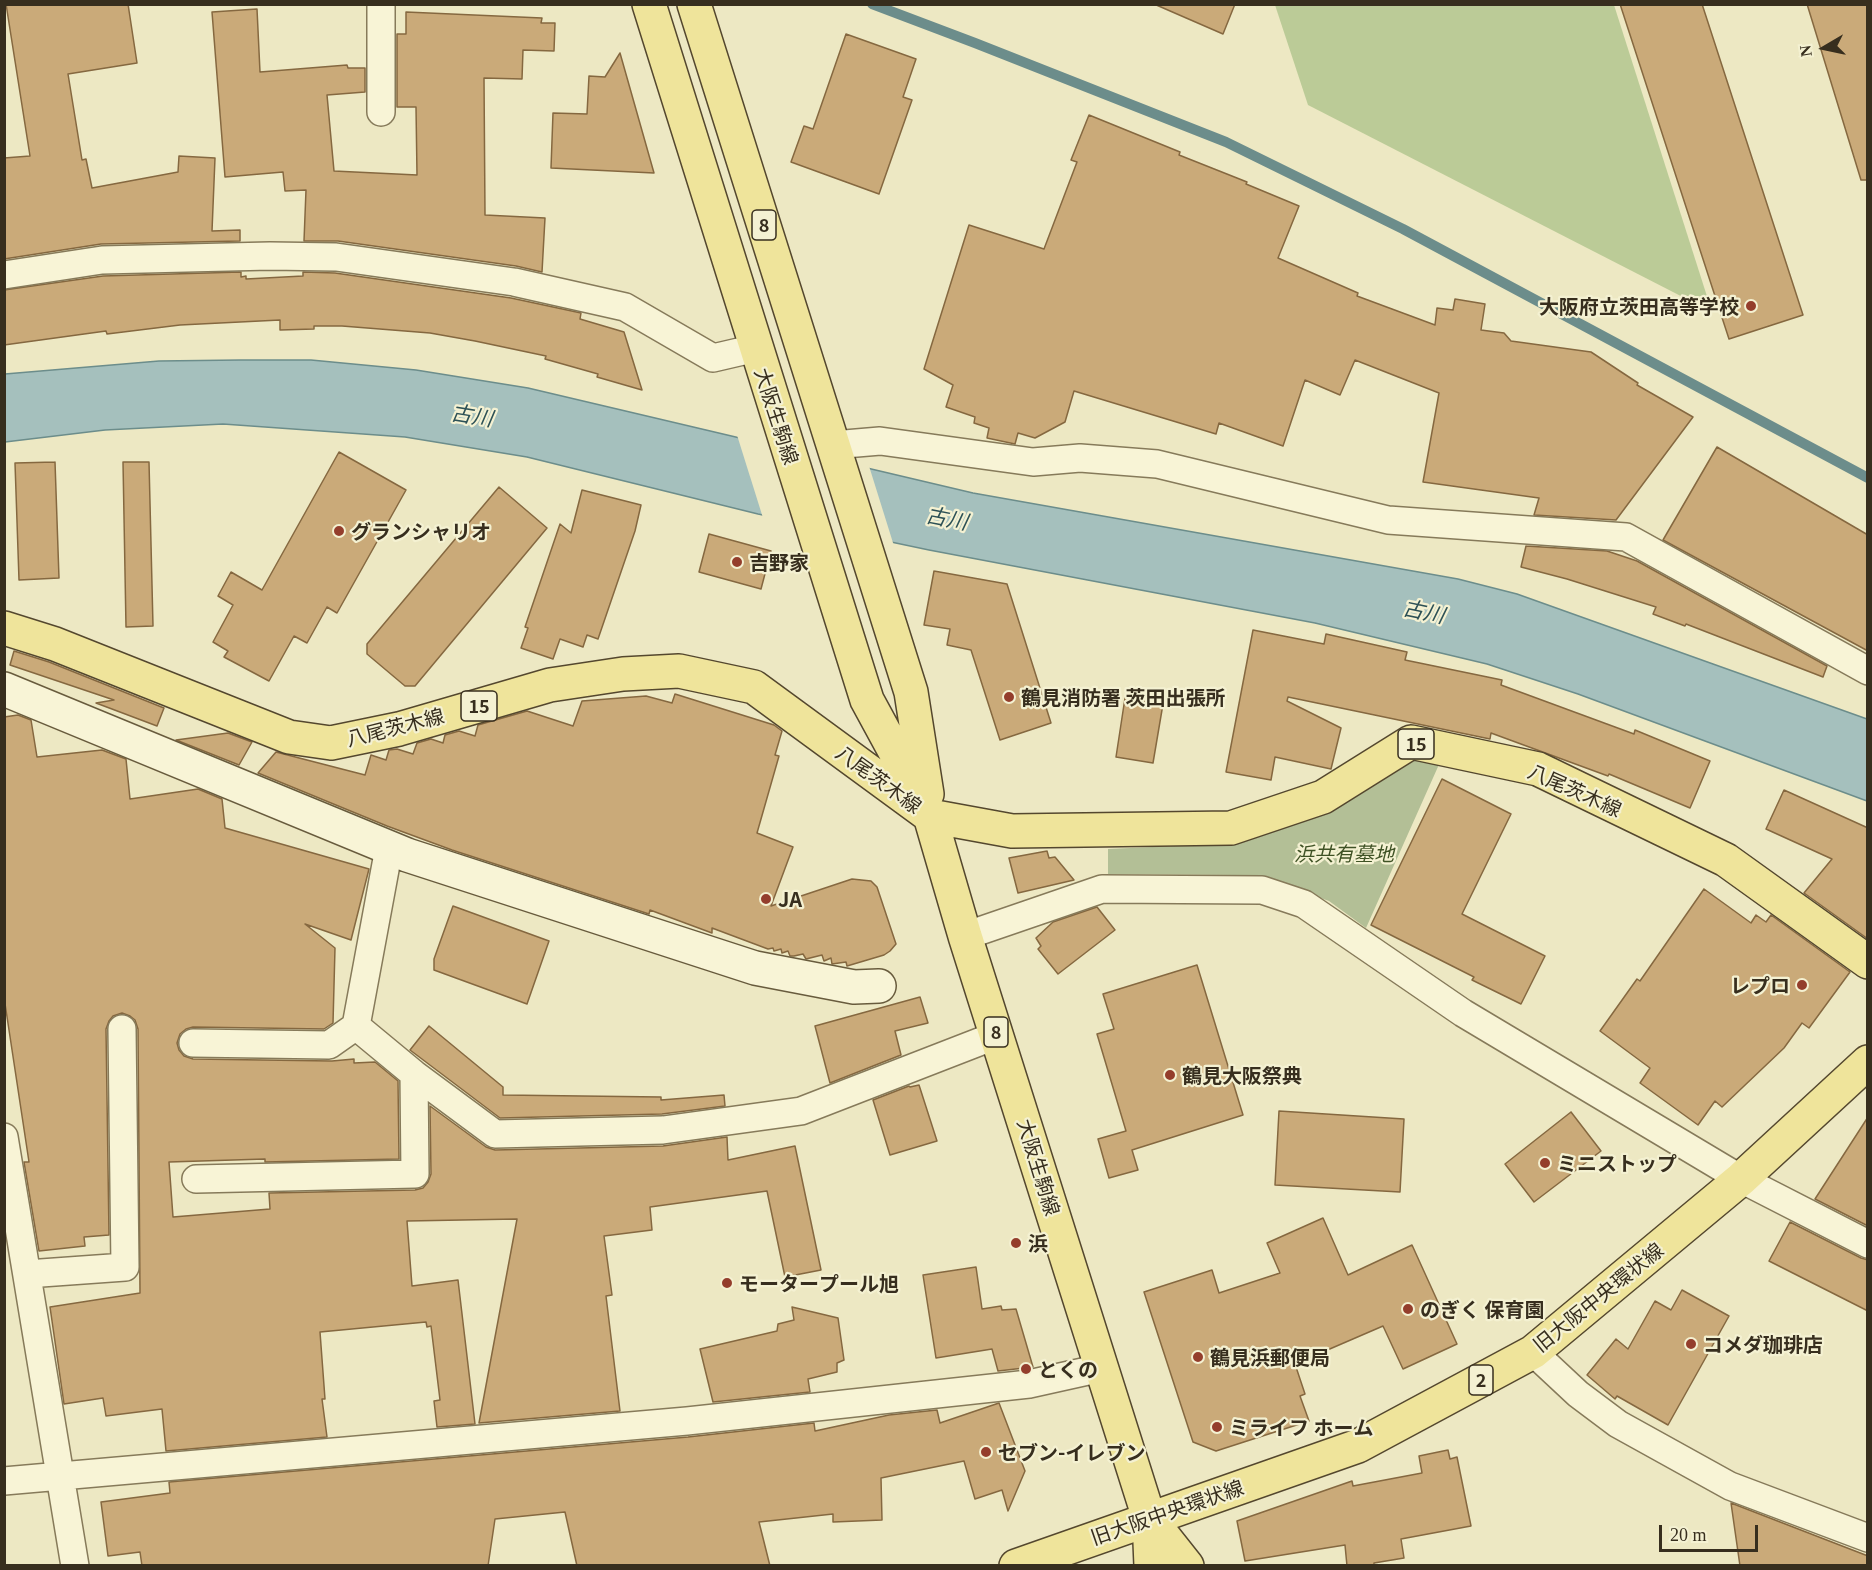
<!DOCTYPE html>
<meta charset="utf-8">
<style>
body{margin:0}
#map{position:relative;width:1872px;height:1570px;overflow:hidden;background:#ede8c3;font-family:Georgia,serif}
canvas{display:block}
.frame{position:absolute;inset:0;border:6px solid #372e1e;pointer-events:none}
.north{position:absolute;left:1794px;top:18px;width:60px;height:60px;-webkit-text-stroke:4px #f4f1d2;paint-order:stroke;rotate:261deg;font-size:16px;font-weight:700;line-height:24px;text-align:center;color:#372e1e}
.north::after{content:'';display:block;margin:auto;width:21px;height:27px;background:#372e1e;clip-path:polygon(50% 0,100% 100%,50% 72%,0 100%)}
.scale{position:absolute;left:1659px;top:1525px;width:99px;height:27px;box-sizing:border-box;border:3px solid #372e1e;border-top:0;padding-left:8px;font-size:18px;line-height:21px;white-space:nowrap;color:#372e1e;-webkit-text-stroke:4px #f4f1d2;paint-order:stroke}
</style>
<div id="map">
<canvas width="1872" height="1570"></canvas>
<div class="frame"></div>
<div class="north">N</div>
<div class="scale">20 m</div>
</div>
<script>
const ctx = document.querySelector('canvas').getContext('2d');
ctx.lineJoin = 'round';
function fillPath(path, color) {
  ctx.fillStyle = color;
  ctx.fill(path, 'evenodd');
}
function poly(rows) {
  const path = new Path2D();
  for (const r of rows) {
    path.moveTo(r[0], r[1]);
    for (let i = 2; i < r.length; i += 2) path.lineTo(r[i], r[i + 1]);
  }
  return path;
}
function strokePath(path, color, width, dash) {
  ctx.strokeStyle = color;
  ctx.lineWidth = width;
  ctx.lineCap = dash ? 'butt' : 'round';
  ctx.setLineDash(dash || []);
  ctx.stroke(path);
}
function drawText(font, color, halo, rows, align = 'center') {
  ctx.font = font + ' Georgia,"Noto Sans JP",serif';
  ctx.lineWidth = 4.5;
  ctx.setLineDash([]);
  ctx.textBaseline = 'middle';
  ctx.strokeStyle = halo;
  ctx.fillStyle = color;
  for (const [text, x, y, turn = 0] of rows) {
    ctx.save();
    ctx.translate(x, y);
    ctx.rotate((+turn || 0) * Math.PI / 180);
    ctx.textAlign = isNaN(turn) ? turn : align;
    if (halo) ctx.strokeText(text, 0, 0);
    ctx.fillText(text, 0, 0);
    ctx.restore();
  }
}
fillPath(poly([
 [1275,5,1614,5,1712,312,1308,105]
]), '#bbcb97');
fillPath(poly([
 [1441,760,1366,928,1329,901,1287,886,1233,875,1108,874,1108,849,1197,845,1406,761]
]), '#b3bf96');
const water = poly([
 [240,360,311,360,416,370,528,388,973,493,1458,579,1517,594,1867,719,1867,801,1578,694,1487,664,1315,623,929,550,758,514,527,457,405,437,223,424,105,430,5,442,5,374,159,361,240,360]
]);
fillPath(water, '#a5c0bd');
strokePath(water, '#6c8d8b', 1.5);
fillPath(poly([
 [737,435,869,466,894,546,763,518]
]), '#ede8c3');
strokePath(poly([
 [872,4,975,43,1226,142,1403,229,1868,478]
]), '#6c8d8b', 10);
const building = poly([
 [6,4,128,4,137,63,68,74,82,160,86,159,92,188,178,172,179,156,215,158,212,231,240,230,240,241,101,244,4,259,4,158,30,156,6,4],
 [1154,4,1235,4,1223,34,1154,4],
 [1620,4,1702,4,1803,315,1729,339,1620,4],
 [1807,4,1868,4,1868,180,1861,180,1807,4],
 [257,9,260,72,347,65,348,68,365,68,365,92,327,95,334,171,417,175,416,107,397,107,397,34,406,34,406,12,542,18,541,23,555,23,554,51,523,50,522,79,484,78,485,215,545,218,542,272,516,266,338,241,304,241,306,190,285,191,283,172,225,177,212,12,257,9],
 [846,34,916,59,903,97,912,100,879,194,791,162,804,126,813,129,846,34],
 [620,53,654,173,551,168,553,113,587,114,589,76,605,77,620,53],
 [1089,115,1180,152,1179,155,1247,182,1246,184,1299,206,1278,258,1358,293,1357,296,1435,325,1437,308,1453,310,1455,299,1485,304,1481,330,1504,333,1511,341,1591,352,1638,383,1637,385,1693,417,1616,520,1534,515,1539,498,1423,482,1439,393,1355,360,1340,395,1305,380,1283,446,1219,423,1216,434,1074,391,1065,422,1035,438,1018,433,1015,444,987,438,989,428,974,423,975,417,946,407,953,385,924,369,969,225,1044,249,1077,162,1071,160,1089,115],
 [241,272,241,277,246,276,246,279,303,276,303,272,335,273,511,298,581,313,580,319,624,332,642,390,597,377,598,374,545,359,546,356,475,341,430,333,342,326,314,326,314,329,280,330,280,320,180,325,107,334,106,331,4,345,4,290,103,276,241,272],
 [1717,447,1868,535,1868,651,1663,540,1717,447],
 [339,452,406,490,337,613,327,607,307,643,294,636,269,681,224,657,228,651,213,642,233,605,218,596,231,572,262,590,339,452],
 [55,462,59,578,19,580,15,463,55,462],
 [123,462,149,462,153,626,126,627,123,462],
 [499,487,547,528,415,686,405,686,367,654,367,644,499,487],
 [582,490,641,505,635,531,598,639,587,635,583,647,560,639,553,659,521,648,528,628,525,627,560,524,571,533,582,490],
 [709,534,771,551,761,589,699,572,709,534],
 [1526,546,1607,551,1637,561,1827,666,1823,677,1686,624,1685,626,1653,614,1656,607,1567,579,1521,567,1526,546],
 [934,571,1007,584,1051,723,1000,740,971,650,947,645,950,629,924,625,934,571],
 [1253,630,1324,644,1326,634,1407,652,1405,660,1502,680,1501,685,1634,734,1635,730,1710,761,1690,808,1609,774,1608,776,1491,733,1490,739,1288,697,1287,701,1341,728,1331,769,1275,757,1271,780,1226,772,1253,630],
 [14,651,49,662,164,708,157,726,96,703,114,700,10,665,14,651],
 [675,694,774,725,782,731,775,755,779,756,757,833,793,847,771,906,852,879,871,881,877,887,896,944,890,951,884,955,847,966,846,962,832,964,831,958,824,961,822,955,806,959,803,954,794,956,790,956,788,951,782,953,781,949,774,951,773,948,768,949,712,928,712,933,650,910,649,914,452,850,387,826,258,773,276,752,365,775,371,755,386,760,389,750,397,749,413,754,417,743,431,739,443,743,445,735,459,731,475,736,478,725,527,711,573,726,582,701,646,696,672,703,675,694],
 [1125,698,1163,704,1153,763,1116,757,1125,698],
 [18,715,31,720,37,757,102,750,126,759,130,799,198,789,222,799,225,828,369,869,351,940,305,924,335,948,333,1023,324,1029,193,1027,186,1029,180,1034,177,1043,179,1050,184,1056,193,1059,332,1061,354,1059,354,1063,375,1062,398,1081,399,1159,265,1162,265,1159,169,1162,173,1217,270,1209,269,1193,415,1190,423,1188,428,1182,431,1174,430,1106,486,1147,495,1150,663,1146,727,1137,728,1160,795,1146,821,1270,785,1277,767,1191,650,1207,652,1230,604,1236,612,1295,606,1296,620,1411,479,1423,517,1219,407,1221,412,1286,458,1280,475,1424,437,1427,434,1401,440,1400,431,1326,427,1327,426,1322,320,1332,325,1399,322,1399,327,1437,166,1451,162,1409,106,1416,103,1398,64,1404,50,1307,140,1293,138,1029,135,1020,130,1016,122,1013,113,1016,109,1021,106,1029,109,1235,84,1237,85,1246,39,1251,24,1162,29,1162,4,997,4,717,18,715],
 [228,733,252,742,239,765,176,740,228,733],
 [1442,779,1511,814,1462,914,1545,956,1521,1004,1472,980,1474,977,1371,925,1442,779],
 [1784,790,1868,828,1868,939,1804,893,1832,859,1766,829,1784,790],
 [1047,851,1049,858,1055,857,1074,880,1018,893,1009,858,1047,851],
 [1704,889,1751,923,1756,915,1766,922,1771,915,1850,972,1809,1028,1802,1023,1784,1048,1722,1107,1715,1101,1698,1125,1640,1083,1650,1068,1600,1031,1637,979,1640,981,1704,889],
 [453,906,549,941,527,1004,434,970,434,959,453,906],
 [1097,907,1115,930,1058,974,1038,949,1041,946,1036,938,1053,922,1097,907],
 [1197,965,1243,1115,1132,1150,1138,1170,1109,1178,1098,1139,1126,1131,1097,1034,1114,1029,1103,994,1197,965],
 [920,997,928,1023,895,1031,901,1055,830,1083,815,1026,920,997],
 [429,1026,503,1087,503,1095,661,1097,661,1100,724,1095,725,1106,662,1114,500,1118,410,1050,429,1026],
 [919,1085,937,1141,890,1155,873,1100,909,1086,910,1087,919,1085],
 [1279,1111,1404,1119,1400,1192,1275,1185,1279,1111],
 [1571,1112,1601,1151,1534,1202,1505,1164,1571,1112],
 [1868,1117,1868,1226,1815,1199,1868,1117],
 [1323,1218,1348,1275,1412,1245,1457,1344,1403,1369,1383,1326,1295,1364,1305,1394,1300,1396,1309,1421,1216,1451,1193,1442,1144,1292,1212,1270,1219,1293,1280,1273,1267,1243,1323,1218],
 [1790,1222,1861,1258,1868,1260,1868,1311,1769,1261,1790,1222],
 [976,1267,982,1309,1001,1306,1002,1310,1016,1309,1033,1367,998,1371,992,1349,936,1358,923,1275,976,1267],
 [1682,1290,1729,1316,1668,1425,1617,1396,1615,1399,1587,1375,1616,1339,1628,1349,1655,1301,1671,1310,1682,1290],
 [792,1307,838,1318,844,1360,837,1363,837,1372,808,1379,810,1392,713,1402,700,1349,777,1331,778,1324,794,1320,792,1307],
 [999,1403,1025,1471,1008,1511,1002,1490,975,1499,964,1461,881,1478,882,1520,833,1522,833,1514,759,1522,770,1566,577,1566,565,1512,495,1519,488,1566,142,1566,140,1552,108,1556,101,1502,170,1493,169,1482,688,1437,814,1423,815,1431,889,1415,937,1410,940,1423,999,1403],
 [1448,1450,1450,1459,1457,1457,1471,1526,1401,1539,1404,1558,1374,1563,1374,1566,1347,1566,1345,1545,1245,1561,1237,1521,1352,1481,1353,1486,1422,1473,1419,1456,1448,1450],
 [1731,1503,1868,1556,1868,1566,1740,1566,1731,1503]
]);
fillPath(building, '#caaa79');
strokePath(building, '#856840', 1.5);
const street = poly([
 [381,112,381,4],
 [4,275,102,260,270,256,336,257,514,282,625,307,713,358,756,348],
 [833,445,880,441,1033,462,1080,458,1157,464,1388,520,1626,537,1868,671],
 [389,848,356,1026,414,1074,495,1134,663,1130,801,1111,997,1035],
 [965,936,1102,889,1262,890,1304,904,1463,1013,1741,1179,1868,1244],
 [193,1043,329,1045,356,1026],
 [4,1137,75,1566],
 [196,1179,415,1174,414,1074],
 [27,1274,125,1267,122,1029],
 [1533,1352,1578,1394,1618,1424,1730,1486,1868,1538],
 [4,1481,687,1421,1029,1384,1101,1368]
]);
const secondary = poly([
 [4,689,407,855,755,968,854,987,879,986]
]);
const primary = poly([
 [649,4,867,700,930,816,965,936,1149,1518,1151,1566],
 [694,4,911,692,927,794],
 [4,628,55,644,289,737,331,743,399,729,550,685,623,674,679,671,754,687,930,816,1012,831,1231,828,1323,797,1411,742,1538,769,1726,860,1868,962],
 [1149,1518,1187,1566],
 [1016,1566,1358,1446,1533,1352,1741,1179,1868,1062]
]);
strokePath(street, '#867a5a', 30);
strokePath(secondary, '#685b3d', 36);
strokePath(primary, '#54472e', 36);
strokePath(street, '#f8f4d6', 27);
strokePath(secondary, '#f8f4d6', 33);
strokePath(primary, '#efe49b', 33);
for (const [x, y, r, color] of [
 [1751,306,6,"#943e2c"],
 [339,531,6,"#943e2c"],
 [737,562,6,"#943e2c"],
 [1009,697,6,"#943e2c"],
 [766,899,6,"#943e2c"],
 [1802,985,6,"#943e2c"],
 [1170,1075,6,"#943e2c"],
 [1545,1163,6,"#943e2c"],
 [1016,1243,6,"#943e2c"],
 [727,1283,6,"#943e2c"],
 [1408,1309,6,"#943e2c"],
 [1691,1344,6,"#943e2c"],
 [1198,1357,6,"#943e2c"],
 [1026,1369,6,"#943e2c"],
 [1217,1427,6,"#943e2c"],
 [986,1452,6,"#943e2c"]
]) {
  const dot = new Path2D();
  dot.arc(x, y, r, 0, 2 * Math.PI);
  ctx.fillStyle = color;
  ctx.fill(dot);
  strokePath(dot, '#f4f1d2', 2);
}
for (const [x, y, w] of [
 [764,225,24],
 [479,706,36],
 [1416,744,36],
 [996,1032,24],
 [1481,1380,24]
]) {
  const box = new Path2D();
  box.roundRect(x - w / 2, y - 15, w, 30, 4.5);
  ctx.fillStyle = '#f4f1d2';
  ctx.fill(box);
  strokePath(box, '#372e1e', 1.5);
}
drawText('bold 18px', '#372e1e', null, [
 ["8",764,225],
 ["15",479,706],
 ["15",1416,744],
 ["8",996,1032],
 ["2",1481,1380]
]);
drawText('bold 20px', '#372e1e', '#f4f1d2', [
 ["大阪府立茨田高等学校",1739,306,"right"],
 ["グランシャリオ",351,531],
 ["吉野家",749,562],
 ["鶴見消防署 茨田出張所",1021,697],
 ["JA",778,899],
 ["レプロ",1790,985,"right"],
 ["鶴見大阪祭典",1182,1075],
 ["ミニストップ",1557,1163],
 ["浜",1028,1243],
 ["モータープール旭",739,1283],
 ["のぎく 保育園",1420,1309],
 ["コメダ珈琲店",1703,1344],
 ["鶴見浜郵便局",1210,1357],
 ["とくの",1038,1369],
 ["ミライフ ホーム",1229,1427],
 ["セブン-イレブン",998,1452]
], 'left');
drawText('20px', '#372e1e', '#f4f1d2', [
 ["大阪生駒線",777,416,72],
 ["八尾茨木線",395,727,-14],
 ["八尾茨木線",879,779,36],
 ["八尾茨木線",1575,790,24],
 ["大阪生駒線",1039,1167,73],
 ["旧大阪中央環状線",1598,1297,-39],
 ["旧大阪中央環状線",1167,1512,-19]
]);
drawText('italic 20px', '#3f5225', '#f4f1d2', [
 ["浜共有墓地",1344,853]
]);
drawText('italic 21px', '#2d5156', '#f4f1d2', [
 ["古川",472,415,9],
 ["古川",947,518,11],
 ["古川",1424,611,12]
]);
</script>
